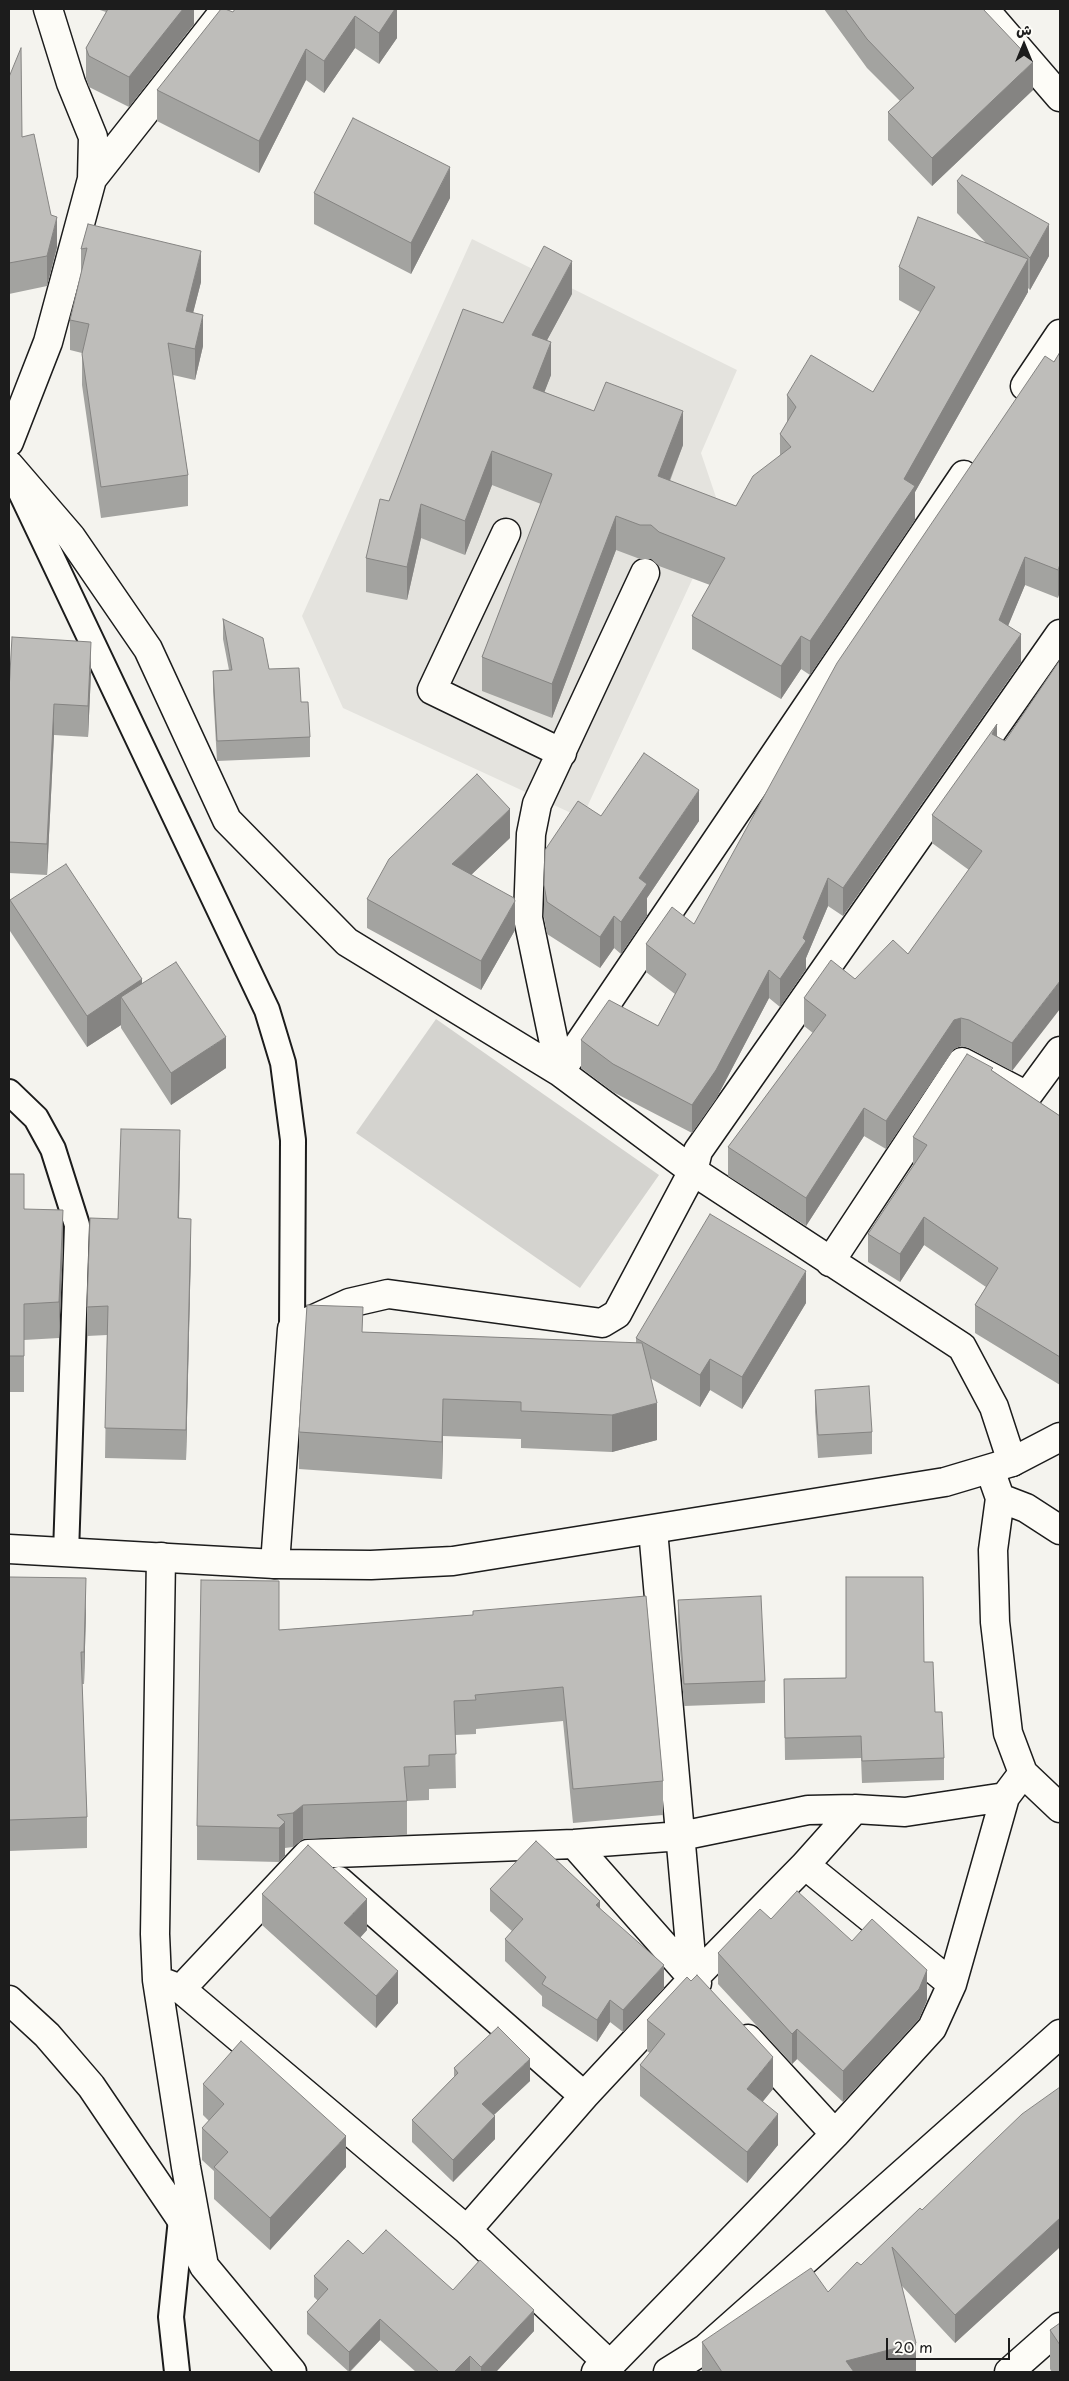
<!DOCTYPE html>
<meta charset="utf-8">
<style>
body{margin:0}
#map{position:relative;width:1069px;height:2381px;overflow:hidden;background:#f4f3ee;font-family:"Playpen Sans","Playpen Sans Arabic",sans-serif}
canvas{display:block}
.frame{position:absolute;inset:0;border:10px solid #1c1c1c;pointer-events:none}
.north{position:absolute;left:999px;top:20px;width:50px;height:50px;-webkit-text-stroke:4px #fdfcf7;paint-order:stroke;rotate:0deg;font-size:14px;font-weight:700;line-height:20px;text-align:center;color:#1c1c1c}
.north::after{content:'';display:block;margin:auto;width:18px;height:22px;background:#1c1c1c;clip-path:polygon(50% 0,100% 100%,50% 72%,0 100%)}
.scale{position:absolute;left:886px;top:2338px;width:124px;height:22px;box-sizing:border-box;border:2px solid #1c1c1c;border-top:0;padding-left:6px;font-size:15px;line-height:18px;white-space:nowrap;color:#1c1c1c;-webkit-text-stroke:4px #fdfcf7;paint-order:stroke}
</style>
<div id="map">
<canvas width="1069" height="2381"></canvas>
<div class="frame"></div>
<div class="north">ش</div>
<div class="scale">20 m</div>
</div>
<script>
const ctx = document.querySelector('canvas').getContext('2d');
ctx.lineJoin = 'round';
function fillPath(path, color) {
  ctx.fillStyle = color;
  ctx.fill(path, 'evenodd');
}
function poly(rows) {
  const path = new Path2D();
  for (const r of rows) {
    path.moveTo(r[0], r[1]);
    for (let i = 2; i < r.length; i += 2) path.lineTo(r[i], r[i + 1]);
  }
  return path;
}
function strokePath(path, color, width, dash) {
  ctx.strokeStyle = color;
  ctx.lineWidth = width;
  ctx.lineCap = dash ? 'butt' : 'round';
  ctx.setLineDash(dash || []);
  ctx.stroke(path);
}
fillPath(poly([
 [472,239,737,370,701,453,722,515,582,818,343,708,302,616]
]), '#e4e3de');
fillPath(poly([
 [436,1019,659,1175,580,1288,356,1133]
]), '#d4d3cf');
const lane = poly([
 [15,480,267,1010,283,1063,293,1140,292,1329],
 [9,1092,36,1118,53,1149,77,1225,66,1553],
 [177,2372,171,2317,181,2219]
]);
const street = poly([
 [48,9,71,83,93,137,92,179],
 [984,9,1060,97],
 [1025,386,1060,334],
 [9,442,48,342,92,179,226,9],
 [9,465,71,537,148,649,227,820,347,942,560,1072,693,1171,962,1347,994,1407,1012,1462],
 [506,533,432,690,562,753],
 [560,1072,964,475],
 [560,1072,528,918,531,834,537,804,645,573],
 [830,1262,962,1062,1027,1096,1060,1051],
 [994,1481,1000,1498,1026,1508,1060,1530],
 [653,1530,693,1979],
 [161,1557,155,1934,157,1980,186,2167,204,2266],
 [275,1564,292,1329,349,1303,388,1294,602,1323,617,1314,693,1171,698,1151,1060,634],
 [1023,1773,1060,1808],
 [574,1844,697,1983],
 [805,1865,952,1984],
 [339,1881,584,2096],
 [157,1980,181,1989,308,1854,574,1844,681,1836,808,1810,855,1809,905,1812,1005,1797],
 [181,1989,467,2230,610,2365],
 [9,2000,47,2035,91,2086,181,2219,204,2266,292,2372],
 [748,2039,835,2134],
 [467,2230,584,2096,693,1979,805,1865,855,1809],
 [596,2372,610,2365,835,2134,932,2028,952,1984,1005,1797,1023,1773,1008,1733,995,1622,993,1550,1000,1498],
 [668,2372,705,2349,1060,2034],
 [1009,2372,1060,2327]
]);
const secondary = poly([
 [9,1549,275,1564,371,1565,453,1561,945,1482,1012,1462,1060,1437]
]);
strokePath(lane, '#1c1c1c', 28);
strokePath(street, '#1c1c1c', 31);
strokePath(secondary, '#1c1c1c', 31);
strokePath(lane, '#fdfcf7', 24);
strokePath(street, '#fdfcf7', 28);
strokePath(secondary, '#fdfcf7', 28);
fillPath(poly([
 [97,9,194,9,194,24,129,107,89,87,86,78,86,48,106,12],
 [397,9,397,38,379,64,355,48,324,93,306,80,259,173,157,121,157,90,233,12],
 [824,9,983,9,1033,90,932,186,888,140,888,112,900,101,867,68],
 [9,77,22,137,57,247,47,286,9,294],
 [957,181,1049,256,1030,290,1028,288,1028,292,915,492,915,520,810,675,801,669,781,699,692,649,692,616,710,585,659,566,651,559,640,559,616,550,552,718,482,691,482,657,541,504,492,485,465,555,421,538,407,600,366,592,366,558,389,501,503,323,572,294,547,340,551,375,544,392,683,445,670,481,736,506,780,455,780,434,787,423,787,395,873,392,920,312,899,300,899,267,985,242,957,213],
 [314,193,450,198,411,274,314,224],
 [88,224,201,282,193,312,203,346,195,380,173,375,188,475,188,506,101,518,82,385,82,353,70,350,70,320,81,274,81,249],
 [1060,352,1058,598,1025,585,1008,625,1021,662,843,916,828,906,806,958,806,969,780,1007,769,998,716,1099,692,1133,613,1092,581,1068,581,1040,658,1026,675,994,646,972,646,944,694,924],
 [223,619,269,669,301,702,310,737,310,757,217,761,213,691,213,671,229,670,223,639],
 [1060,660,1012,1071,969,1048,961,1046,954,1049,886,1149,864,1136,806,1226,728,1176,728,1147,813,1033,804,1026,804,998,855,979,908,954,969,870,932,843,932,815,997,736,1005,741],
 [91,673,88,737,54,735,47,875,9,873,9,691],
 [601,816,699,821,647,898,647,916,621,954,614,948,600,968,547,934,544,917,544,885],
 [510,838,471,875,515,930,481,990,367,928,367,899],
 [10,900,142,983,226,1068,171,1105,121,1028,121,1025,87,1047,10,931],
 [993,1071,1060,1116,1060,1385,975,1333,975,1305,986,1287,924,1245,900,1282,868,1262,868,1234,914,1165,913,1165,913,1137],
 [180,1160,179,1218,191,1248,186,1460,105,1458,107,1335,87,1336,87,1307,118,1219],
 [9,1174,24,1209,63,1247,59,1338,24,1340,24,1392,9,1392],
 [806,1303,742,1409,710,1390,700,1407,650,1378,657,1440,612,1452,521,1448,521,1439,443,1436,442,1479,299,1469,299,1432,363,1332,636,1343,636,1338],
 [815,1390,872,1432,872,1454,818,1458,815,1412],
 [9,1577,86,1610,84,1684,82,1684,87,1817,87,1848,9,1851],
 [646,1596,663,1781,663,1815,573,1823,563,1721,476,1729,476,1734,455,1735,456,1788,429,1789,429,1800,407,1801,407,1835,303,1839,293,1847,285,1848,285,1856,279,1862,197,1860,197,1826,279,1630,473,1615],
 [678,1600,765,1681,765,1703,684,1706,678,1622],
 [924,1662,935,1712,944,1758,944,1780,862,1783,861,1758,785,1760,784,1679,846,1678],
 [490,1889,600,1908,664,1988,623,2032,610,2022,597,2042,542,2006,542,1996,505,1961,505,1939,512,1931,490,1911],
 [262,1894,367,1930,360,1938,398,2003,376,2028,262,1925],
 [771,1919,852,1941,927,2000,919,2019,843,2102,797,2059,792,2064,718,1984,718,1953],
 [647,2020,773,2089,762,2102,778,2145,747,2183,640,2096,640,2065,650,2053,647,2051],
 [454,2068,530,2081,494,2115,495,2139,453,2182,412,2142,412,2120,454,2077],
 [203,2084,346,2167,270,2250,214,2199,214,2171,202,2160,202,2128,209,2121,203,2115],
 [1060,2087,1060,2247,955,2343,902,2286,916,2371,913,2372,703,2372,702,2371,702,2342,828,2292,861,2265],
 [363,2254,453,2290,534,2331,496,2372,416,2372,380,2340,350,2372,349,2372,307,2334,307,2312,318,2301,314,2297,314,2276],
 [1060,2323,1060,2372,1052,2372,1050,2369,1050,2330]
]), '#a3a3a0');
fillPath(poly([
 [183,9,194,9,194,24,129,107,129,77],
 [395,9,397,9,397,38,379,64,379,33],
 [355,16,355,48,324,93,324,61],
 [306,49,306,80,259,173,259,141],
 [1033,62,1033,90,932,186,932,158],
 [450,167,450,198,411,274,411,243],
 [57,217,57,247,47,286,47,256],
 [1049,224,1049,256,1030,290,1030,258],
 [201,251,201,282,186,341,186,311],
 [1028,259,1028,292,915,492,915,520,810,675,810,641],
 [572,261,572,294,532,368,532,335],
 [203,315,203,346,195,380,195,349],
 [551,342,551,375,533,422,533,388],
 [683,411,683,445,658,510,658,476],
 [492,451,492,485,465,555,465,521],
 [421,504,421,538,407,600,407,567],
 [616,516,616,550,552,718,552,684],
 [1025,557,1025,585,999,648,999,620],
 [1060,564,1060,592,1058,598,1058,570],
 [1021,634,1021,662,843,916,843,888],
 [801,636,801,669,781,699,781,666],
 [91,642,91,673,88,737,88,706],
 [54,704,54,735,47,875,47,844],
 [997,724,997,752,992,734],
 [699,790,699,821,647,898,647,916,621,954,621,922,639,878],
 [510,809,510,838,452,893,452,864],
 [828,878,828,906,806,958,806,969,780,1007,780,979,803,938],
 [515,901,515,930,481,990,481,961],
 [614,916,614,948,600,968,600,937],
 [769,970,769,998,716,1099,692,1133,692,1105],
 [142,979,142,1011,121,997,121,1025,87,1047,87,1016],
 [1060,981,1060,1009,1012,1071,1012,1043],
 [961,1018,961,1046,954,1049,886,1149,886,1121,954,1020],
 [226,1037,226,1068,171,1105,171,1073],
 [864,1108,864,1136,806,1226,806,1198],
 [180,1130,180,1160,178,1247,178,1218],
 [63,1210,63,1247,59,1338,59,1302],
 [924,1217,924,1245,900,1282,900,1254],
 [191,1219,191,1248,186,1460,186,1430],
 [806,1271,806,1303,742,1409,742,1377],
 [710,1359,710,1390,700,1407,700,1375],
 [443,1399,443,1436,442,1479,442,1442],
 [657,1403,657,1440,612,1452,612,1415],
 [86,1578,86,1610,84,1684,84,1652],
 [303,1805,303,1839,293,1847,293,1813],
 [285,1822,285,1856,279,1862,279,1828],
 [367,1899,367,1930,344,1955,344,1923],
 [600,1901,600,1923,596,1905],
 [664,1965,664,1988,623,2032,623,2010],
 [927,1970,927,2000,919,2019,843,2102,843,2071],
 [398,1971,398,2003,376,2028,376,1996],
 [610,2000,610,2022,597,2042,597,2020],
 [797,2029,797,2059,792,2064,792,2034],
 [773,2057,773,2089,747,2121,747,2089],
 [530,2059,530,2081,482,2126,482,2104],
 [778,2114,778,2145,747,2183,747,2152],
 [495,2116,495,2139,453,2182,453,2160],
 [346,2136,346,2167,270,2250,270,2218],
 [1060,2218,1060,2247,955,2343,955,2315],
 [534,2310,534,2331,496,2372,481,2372,481,2367],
 [380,2319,380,2340,349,2372,349,2352],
 [916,2343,916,2371,913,2372,846,2372,846,2361],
 [470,2356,470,2372,454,2372]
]), '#858482');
const building = poly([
 [108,9,183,9,129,77,89,56,86,48,108,9],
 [221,9,225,9,233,12,235,9,395,9,379,33,355,16,324,61,306,49,259,141,157,90,221,9],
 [845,9,983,9,1033,62,932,158,888,112,914,88,867,39,845,9],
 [21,48,22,137,34,134,51,215,57,217,47,256,9,263,9,77,21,48],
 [353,118,450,167,411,243,314,193,353,118],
 [962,175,1049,224,1030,258,957,181,962,175],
 [918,217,1028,259,904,479,915,486,810,641,801,636,781,666,692,616,725,558,659,532,651,525,640,525,616,516,552,684,482,657,552,474,492,451,465,521,421,504,407,567,366,558,380,499,389,501,463,309,503,323,544,246,572,261,532,335,551,342,533,388,594,411,606,382,683,411,658,476,736,506,753,476,791,447,780,434,796,407,787,395,811,355,873,392,935,287,899,267,918,217],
 [88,224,201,251,186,311,203,315,195,349,168,343,188,475,101,487,82,354,89,324,70,320,87,248,81,249,88,224],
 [1060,352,1060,564,1058,570,1025,557,999,620,1021,634,843,888,828,878,803,938,806,941,780,979,769,970,716,1070,692,1105,613,1064,581,1040,609,1000,658,1026,686,974,646,944,672,907,694,924,837,663,1045,356,1054,362,1060,352],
 [223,619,263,638,269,669,299,668,301,702,308,702,310,737,217,741,213,671,232,670,223,619],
 [12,637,91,642,88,706,54,704,47,844,9,842,9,691,12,637],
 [1060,660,1060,981,1012,1043,969,1020,961,1018,954,1020,886,1121,864,1108,806,1198,728,1147,826,1015,804,998,831,960,855,979,893,940,908,954,982,851,932,815,997,724,992,734,1005,741,1060,660],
 [644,753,699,790,639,878,647,884,621,922,614,916,600,937,547,902,544,885,545,850,578,801,601,816,644,753],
 [477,774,510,809,452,864,514,898,515,901,481,961,367,899,389,859,477,774],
 [66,864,142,979,87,1016,10,900,66,864],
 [176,962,226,1037,171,1073,121,997,176,962],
 [967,1054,993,1068,991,1070,1060,1116,1060,1357,975,1305,998,1268,924,1217,900,1254,868,1234,927,1145,913,1137,967,1054],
 [121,1129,180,1130,178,1218,191,1219,186,1430,105,1428,108,1306,87,1307,90,1218,118,1219,121,1129],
 [9,1174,24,1174,24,1209,63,1210,59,1302,24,1304,24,1356,9,1356,9,1174],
 [710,1214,806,1271,742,1377,710,1359,700,1375,636,1338,710,1214],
 [307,1305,363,1307,362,1332,642,1343,657,1403,612,1415,521,1411,521,1402,443,1399,442,1442,299,1432,307,1305],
 [869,1386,872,1432,818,1435,815,1390,869,1386],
 [9,1577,86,1578,84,1652,81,1652,87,1817,9,1820,9,1577],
 [846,1577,923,1577,924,1662,933,1662,935,1712,942,1712,944,1758,862,1761,861,1736,785,1738,784,1679,846,1678,846,1577],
 [201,1580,279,1581,279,1630,473,1615,473,1611,646,1596,663,1781,573,1789,563,1687,475,1695,476,1700,454,1701,456,1754,429,1755,429,1766,404,1767,407,1801,303,1805,293,1813,277,1815,285,1822,279,1828,197,1826,201,1580],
 [761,1596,765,1681,684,1684,678,1600,761,1596],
 [536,1841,600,1901,596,1905,664,1965,623,2010,610,2000,597,2020,542,1984,546,1977,505,1939,523,1919,490,1889,536,1841],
 [308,1845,367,1899,344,1923,398,1971,376,1996,262,1894,308,1845],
 [797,1891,852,1941,872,1919,927,1970,919,1989,843,2071,797,2029,792,2034,718,1953,760,1909,771,1919,797,1891],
 [697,1975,773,2057,747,2089,778,2114,747,2152,640,2065,665,2034,647,2020,687,1977,691,1981,697,1975],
 [498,2027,530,2059,482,2104,495,2116,453,2160,412,2120,458,2073,454,2068,498,2027],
 [241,2041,346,2136,270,2218,214,2167,228,2152,202,2128,224,2104,203,2084,241,2041],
 [1060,2087,1060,2218,955,2315,892,2247,916,2343,846,2361,854,2372,722,2372,702,2342,811,2268,828,2292,857,2262,861,2265,920,2208,922,2210,1022,2114,1060,2087],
 [386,2230,453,2290,480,2260,534,2310,481,2367,470,2356,454,2372,439,2372,380,2319,349,2352,307,2312,328,2289,314,2276,348,2240,363,2254,386,2230],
 [1060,2323,1060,2345,1050,2330,1060,2323]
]);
fillPath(building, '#bebdba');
strokePath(building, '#858482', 1);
</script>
